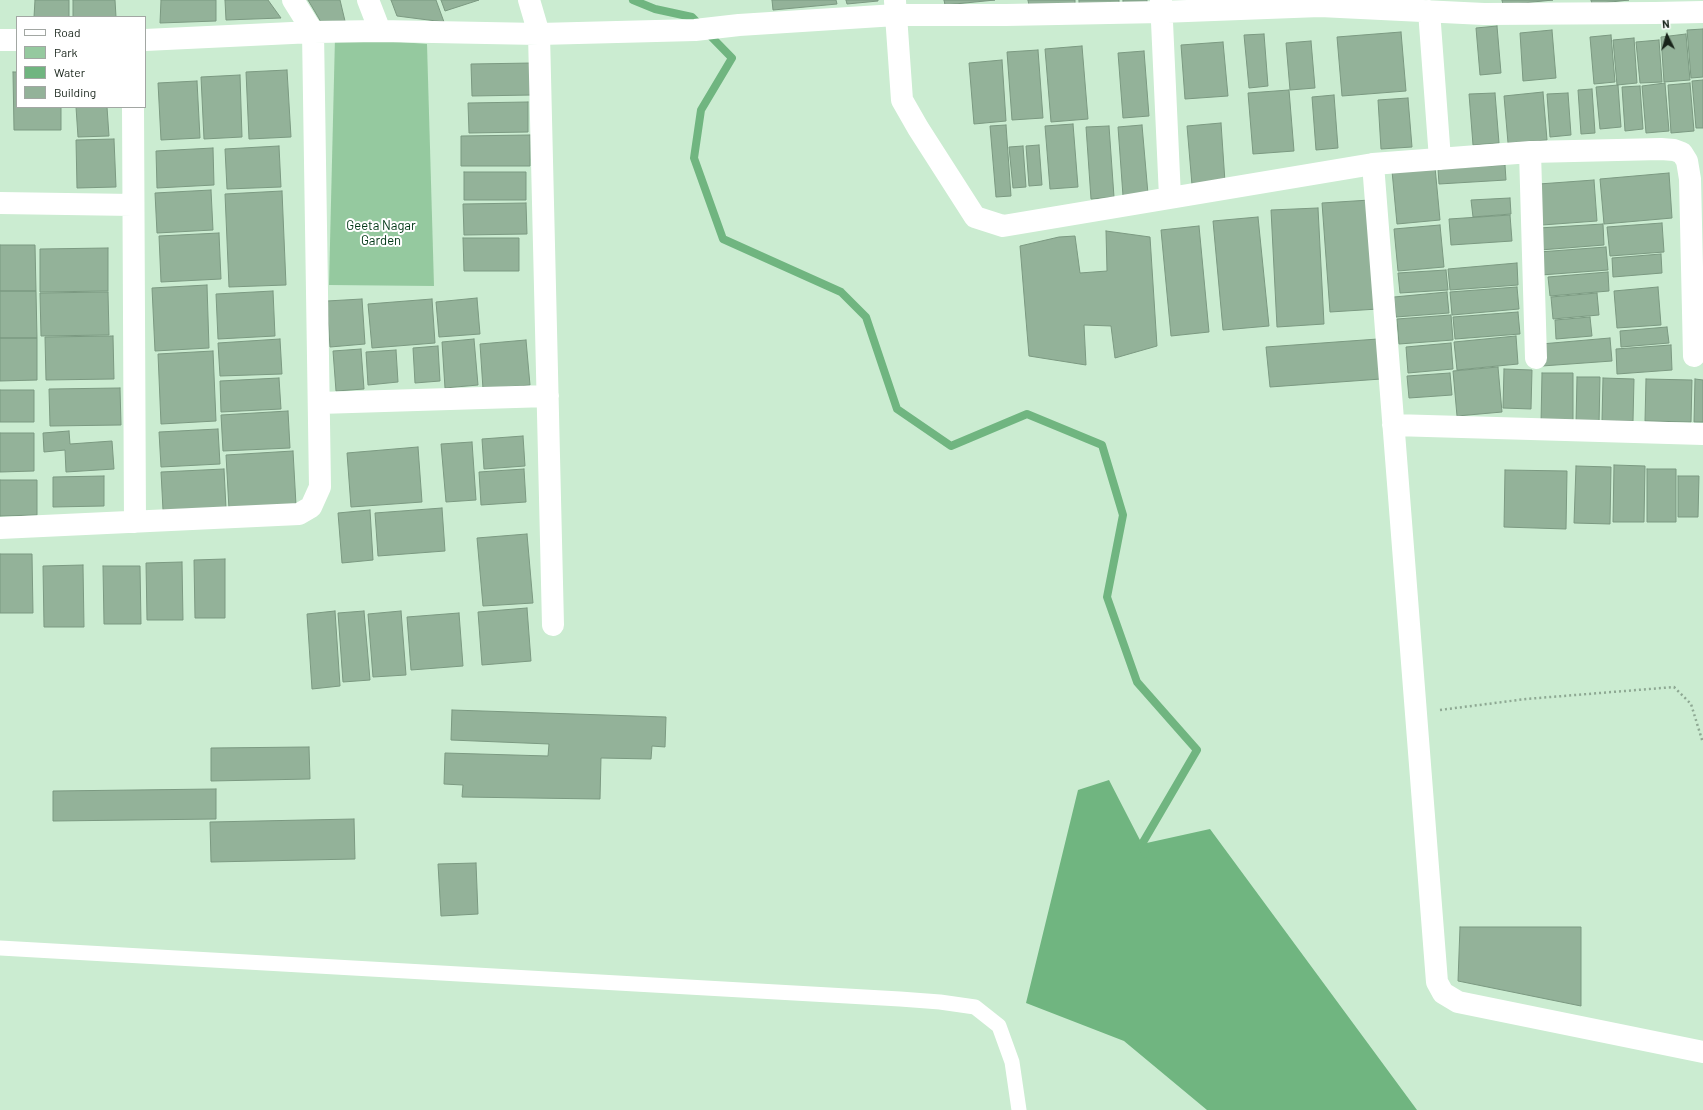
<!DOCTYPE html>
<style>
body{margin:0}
#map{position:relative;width:1703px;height:1110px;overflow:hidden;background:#cbecd1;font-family:Barlow,sans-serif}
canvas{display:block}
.legend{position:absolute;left:16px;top:16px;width:130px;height:92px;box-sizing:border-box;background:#fff;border:1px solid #a2a7a3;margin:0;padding:5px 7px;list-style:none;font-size:12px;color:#172319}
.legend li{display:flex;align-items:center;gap:8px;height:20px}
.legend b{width:20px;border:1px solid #a2a7a3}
.north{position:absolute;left:1647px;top:16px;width:40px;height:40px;-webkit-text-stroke:3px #fff;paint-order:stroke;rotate:355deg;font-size:11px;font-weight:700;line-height:16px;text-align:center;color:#172319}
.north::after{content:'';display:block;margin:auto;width:14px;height:18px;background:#172319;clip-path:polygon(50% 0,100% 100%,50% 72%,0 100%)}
</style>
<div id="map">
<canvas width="1703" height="1110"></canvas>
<ul class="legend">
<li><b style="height:5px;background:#fff"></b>Road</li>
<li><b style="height:11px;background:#95c99f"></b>Park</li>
<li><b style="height:11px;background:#70b580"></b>Water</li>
<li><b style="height:11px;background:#93b299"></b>Building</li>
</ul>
<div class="north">N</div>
</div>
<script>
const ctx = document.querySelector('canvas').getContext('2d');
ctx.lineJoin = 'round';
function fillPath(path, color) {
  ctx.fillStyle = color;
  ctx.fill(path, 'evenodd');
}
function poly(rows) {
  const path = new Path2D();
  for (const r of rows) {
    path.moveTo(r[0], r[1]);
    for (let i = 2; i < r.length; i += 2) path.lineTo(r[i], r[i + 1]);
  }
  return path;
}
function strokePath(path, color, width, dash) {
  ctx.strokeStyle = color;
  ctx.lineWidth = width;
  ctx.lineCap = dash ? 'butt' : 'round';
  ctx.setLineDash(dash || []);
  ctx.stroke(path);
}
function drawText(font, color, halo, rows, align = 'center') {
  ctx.font = font + ' Barlow,sans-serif';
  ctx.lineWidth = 4;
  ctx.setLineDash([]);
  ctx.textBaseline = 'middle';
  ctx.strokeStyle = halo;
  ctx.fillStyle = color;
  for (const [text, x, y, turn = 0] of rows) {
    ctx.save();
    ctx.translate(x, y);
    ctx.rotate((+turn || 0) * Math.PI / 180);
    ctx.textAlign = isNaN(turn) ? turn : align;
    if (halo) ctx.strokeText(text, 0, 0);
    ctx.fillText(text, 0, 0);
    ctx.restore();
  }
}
fillPath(poly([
 [335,37,427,44,434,286,329,285]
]), '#95c99f');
fillPath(poly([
 [1109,780,1142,844,1210,829,1417,1110,1207,1110,1124,1041,1026,1003,1078,790]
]), '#70b580');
strokePath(poly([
 [633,0,655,9,692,17,732,58,701,110,694,158,723,239,841,292,866,317,897,409,951,446,1027,414,1102,445,1123,515,1107,597,1137,682,1197,750,1142,844,1145,854]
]), '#70b580', 8);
const building = poly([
 [35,0,69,0,69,17,34,17,35,0],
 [73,0,115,0,116,17,73,17,73,0],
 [161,0,216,0,216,21,160,23,161,0],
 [225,0,268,0,281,18,226,20,225,0],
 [308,0,340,0,345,21,321,22,308,0],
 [391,0,436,0,444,22,397,16,391,0],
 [441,0,479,0,445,11,441,0],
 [772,0,836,0,837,4,773,10,772,0],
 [846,0,878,0,878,1,847,4,846,0],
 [944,0,995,0,945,5,944,0],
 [1028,0,1075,0,1075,5,1029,6,1028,0],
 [1079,0,1119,0,1119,6,1079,7,1079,0],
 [1123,0,1147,0,1147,5,1123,7,1123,0],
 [1502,0,1553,0,1503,5,1502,0],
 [1591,0,1629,0,1592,4,1591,0],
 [1497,26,1501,73,1480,75,1476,28,1497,26],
 [1703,29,1703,77,1691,78,1687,30,1703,29],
 [1552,30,1556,78,1523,81,1520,33,1552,30],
 [1401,32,1406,91,1342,96,1337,37,1401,32],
 [1264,34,1268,86,1249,88,1244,35,1264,34],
 [1686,34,1690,80,1664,82,1661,37,1686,34],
 [1611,35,1615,82,1594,84,1590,37,1611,35],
 [1634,38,1637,83,1617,85,1613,40,1634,38],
 [1659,40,1662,82,1640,83,1636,42,1659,40],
 [1311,41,1315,88,1290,90,1286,43,1311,41],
 [1223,42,1228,96,1185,99,1181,45,1223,42],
 [1082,46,1088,119,1051,122,1045,49,1082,46],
 [1038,50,1043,118,1012,120,1007,52,1038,50],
 [1144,51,1149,116,1123,118,1118,53,1144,51],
 [1002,60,1006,121,974,124,969,63,1002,60],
 [533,63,533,95,472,96,471,64,533,63],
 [287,70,291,137,249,139,246,72,287,70],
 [13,72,17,72,17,107,61,107,61,130,14,130,13,72],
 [240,75,242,137,204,139,201,77,240,75],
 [1703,80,1703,128,1696,128,1692,81,1703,80],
 [197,81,200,138,161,140,158,83,197,81],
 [1665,83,1669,131,1646,133,1642,86,1665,83],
 [1690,83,1694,131,1671,133,1668,85,1690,83],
 [1618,85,1621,127,1600,129,1596,87,1618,85],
 [1640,86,1643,129,1625,131,1622,87,1640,86],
 [1592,89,1595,133,1581,134,1578,90,1592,89],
 [1289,90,1294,151,1253,154,1248,93,1289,90],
 [1543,92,1547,140,1508,143,1504,96,1543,92],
 [1495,93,1499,143,1473,145,1469,94,1495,93],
 [1568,93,1571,135,1550,137,1547,94,1568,93],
 [1334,95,1338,148,1316,150,1312,97,1334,95],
 [1408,98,1412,147,1381,149,1378,100,1408,98],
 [528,102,528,132,469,133,468,103,528,102],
 [76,107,107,107,109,136,78,137,76,107],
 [1221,123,1225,182,1192,185,1187,126,1221,123],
 [1073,124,1078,187,1050,189,1045,126,1073,124],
 [1006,125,1011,196,996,197,990,126,1006,125],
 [1142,125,1148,194,1123,196,1118,127,1142,125],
 [1109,126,1114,197,1091,199,1086,127,1109,126],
 [530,135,530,166,461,166,461,136,530,135],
 [114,139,116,187,77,188,76,140,114,139],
 [1039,145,1042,185,1029,186,1026,146,1039,145],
 [279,146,281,187,227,189,225,149,279,146],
 [1023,146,1026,187,1013,188,1009,147,1023,146],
 [213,148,214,185,157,188,156,151,213,148],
 [1505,165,1506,180,1439,184,1438,169,1505,165],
 [1435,167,1440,220,1397,224,1392,171,1435,167],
 [464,172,526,172,526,200,464,200,464,172],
 [1669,173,1672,218,1604,224,1600,179,1669,173],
 [1594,180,1597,221,1542,225,1539,184,1594,180],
 [211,190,213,230,157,233,155,193,211,190],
 [282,191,286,285,229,287,225,194,282,191],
 [1510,198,1511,214,1473,217,1471,200,1510,198],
 [1370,200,1378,309,1330,312,1322,203,1370,200],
 [526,203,527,234,464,235,463,204,526,203],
 [1318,208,1324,324,1277,327,1271,210,1318,208],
 [1510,215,1512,241,1451,245,1449,219,1510,215],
 [1258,217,1269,326,1223,330,1213,221,1258,217],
 [1662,223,1664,252,1610,256,1607,227,1662,223],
 [1603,224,1604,245,1540,250,1539,228,1603,224],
 [1440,225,1444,267,1398,271,1394,229,1440,225],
 [1199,226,1209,332,1171,336,1161,230,1199,226],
 [1106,231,1150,237,1157,346,1115,358,1111,326,1084,325,1086,365,1029,356,1020,246,1059,237,1075,236,1080,273,1107,271,1106,231],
 [219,233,221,279,161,282,159,236,219,233],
 [463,238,519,238,519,271,464,271,463,238],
 [0,245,35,245,36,291,0,291,0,245],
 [1606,247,1608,270,1541,275,1539,252,1606,247],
 [108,248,108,291,40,292,40,249,108,248],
 [1661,254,1662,273,1613,277,1612,258,1661,254],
 [1517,263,1518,285,1450,290,1448,269,1517,263],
 [1446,270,1448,290,1400,293,1398,273,1446,270],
 [1608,272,1609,291,1550,296,1548,277,1608,272],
 [207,285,209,348,155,351,152,288,207,285],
 [1517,287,1519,309,1452,315,1450,292,1517,287],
 [1658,287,1661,325,1617,328,1614,291,1658,287],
 [0,291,36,291,37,338,0,338,0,291],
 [273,291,275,336,218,339,216,294,273,291],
 [108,292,109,335,41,336,40,293,108,292],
 [1447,292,1449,313,1396,317,1394,297,1447,292],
 [1597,293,1599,315,1553,319,1551,297,1597,293],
 [477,298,480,334,439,337,436,302,477,298],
 [362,299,365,344,330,347,327,301,362,299],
 [432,299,435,343,372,348,368,304,432,299],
 [1518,312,1520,334,1455,339,1453,317,1518,312],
 [1451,315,1453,340,1399,344,1397,319,1451,315],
 [1590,317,1592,336,1556,339,1555,320,1590,317],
 [1667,327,1669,343,1621,347,1620,331,1667,327],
 [113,336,114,379,46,380,45,337,113,336],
 [1516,336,1518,364,1457,370,1454,342,1516,336],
 [0,338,37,338,37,380,0,381,0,338],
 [1610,338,1612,361,1542,366,1541,344,1610,338],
 [280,339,282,374,220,376,218,343,280,339],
 [474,339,478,385,445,388,442,342,474,339],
 [1378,339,1381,379,1270,387,1266,347,1378,339],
 [526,340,530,385,483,389,480,344,526,340],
 [1451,343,1453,369,1408,373,1406,347,1451,343],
 [1671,345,1672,370,1617,374,1616,349,1671,345],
 [438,346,440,381,415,383,413,348,438,346],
 [361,349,364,389,336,391,333,351,361,349],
 [396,350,398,382,368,385,366,352,396,350],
 [213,351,216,421,161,424,158,354,213,351],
 [1498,367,1502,412,1457,416,1453,371,1498,367],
 [1504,369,1532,370,1531,409,1503,408,1504,369],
 [1450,373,1452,395,1409,398,1407,376,1450,373],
 [1542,373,1573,373,1573,423,1541,423,1542,373],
 [1577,377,1600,377,1599,425,1576,424,1577,377],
 [279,378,281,409,221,412,220,381,279,378],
 [1603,378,1634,379,1633,421,1602,421,1603,378],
 [1646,379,1692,380,1691,422,1645,421,1646,379],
 [1695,379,1703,380,1703,422,1694,422,1695,379],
 [120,388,121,425,50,426,49,389,120,388],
 [0,390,34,390,34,422,0,422,0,390],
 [288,411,290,448,223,451,221,415,288,411],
 [218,429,220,464,161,467,159,432,218,429],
 [69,431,70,444,112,441,114,469,66,472,65,450,44,452,43,433,69,431],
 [0,433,34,433,34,471,0,472,0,433],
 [523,436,525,466,484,469,482,439,523,436],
 [472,442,476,500,446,502,441,444,472,442],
 [418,447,422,502,351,507,347,453,418,447],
 [293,451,296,505,229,509,226,455,293,451],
 [1614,465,1645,466,1644,522,1613,522,1614,465],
 [1576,466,1611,467,1610,524,1574,523,1576,466],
 [224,469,226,508,163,510,161,472,224,469],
 [524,469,526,502,481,505,479,472,524,469],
 [1647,469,1676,469,1676,522,1647,522,1647,469],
 [1505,470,1567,471,1566,529,1504,527,1505,470],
 [104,476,104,506,53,507,53,477,104,476],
 [1678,476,1699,476,1698,517,1678,517,1678,476],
 [0,480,37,480,37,515,0,516,0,480],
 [442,508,445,551,378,556,375,513,442,508],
 [370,510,373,560,342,563,338,513,370,510],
 [527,534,533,603,483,606,477,538,527,534],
 [0,554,32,554,33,613,0,613,0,554],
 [225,559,225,618,195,618,194,560,225,559],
 [182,562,183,620,147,620,146,563,182,562],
 [83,565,84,627,44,627,43,566,83,565],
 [103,566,140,566,141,624,104,624,103,566],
 [527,608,531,661,482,665,478,612,527,608],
 [335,611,340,686,312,689,307,614,335,611],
 [364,611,370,680,343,682,338,613,364,611],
 [401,611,406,675,373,677,368,614,401,611],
 [459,613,463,666,411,670,407,617,459,613],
 [452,710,666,717,665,747,652,746,651,759,601,758,600,799,462,797,463,785,444,784,445,753,548,756,549,744,451,740,452,710],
 [309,747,310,779,211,781,211,748,309,747],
 [216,789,216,819,53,821,53,791,216,789],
 [354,819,355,859,211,862,210,822,354,819],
 [476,863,478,914,441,916,438,864,476,863],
 [1460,927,1581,927,1581,1006,1458,981,1460,927]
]);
fillPath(building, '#93b299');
strokePath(building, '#7b9981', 1);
strokePath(poly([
 [1440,710,1526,699,1674,687,1691,704,1703,743]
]), '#8ea893', 2.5, [2, 3]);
strokePath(poly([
 [0,948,900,999,940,1002,975,1007,999,1026,1012,1062,1019,1110]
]), '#fff', 15);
strokePath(poly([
 [368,0,380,31],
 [529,0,539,34,553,625],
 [1161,0,1170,197],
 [895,1,902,100,918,128,975,217,1003,226,1373,164,1530,152,1661,149,1674,150,1682,153,1687,161,1690,179,1694,356],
 [1429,11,1440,159],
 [0,40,17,40],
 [145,40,313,32,380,31,539,34,695,30,739,25,896,15,1006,15,1161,12,1320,6,1484,14,1655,13,1703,12],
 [133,107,135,522],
 [1530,152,1536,358],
 [1373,164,1437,982,1443,993,1458,1002,1703,1052],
 [0,203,133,205],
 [319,403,548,396],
 [1393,425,1703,434],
 [0,528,299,514,311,507,320,487,313,32,293,0]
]), '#fff', 22);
drawText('13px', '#003715', '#fff', [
 ["Geeta Nagar",381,226],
 ["Garden",381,241]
]);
</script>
